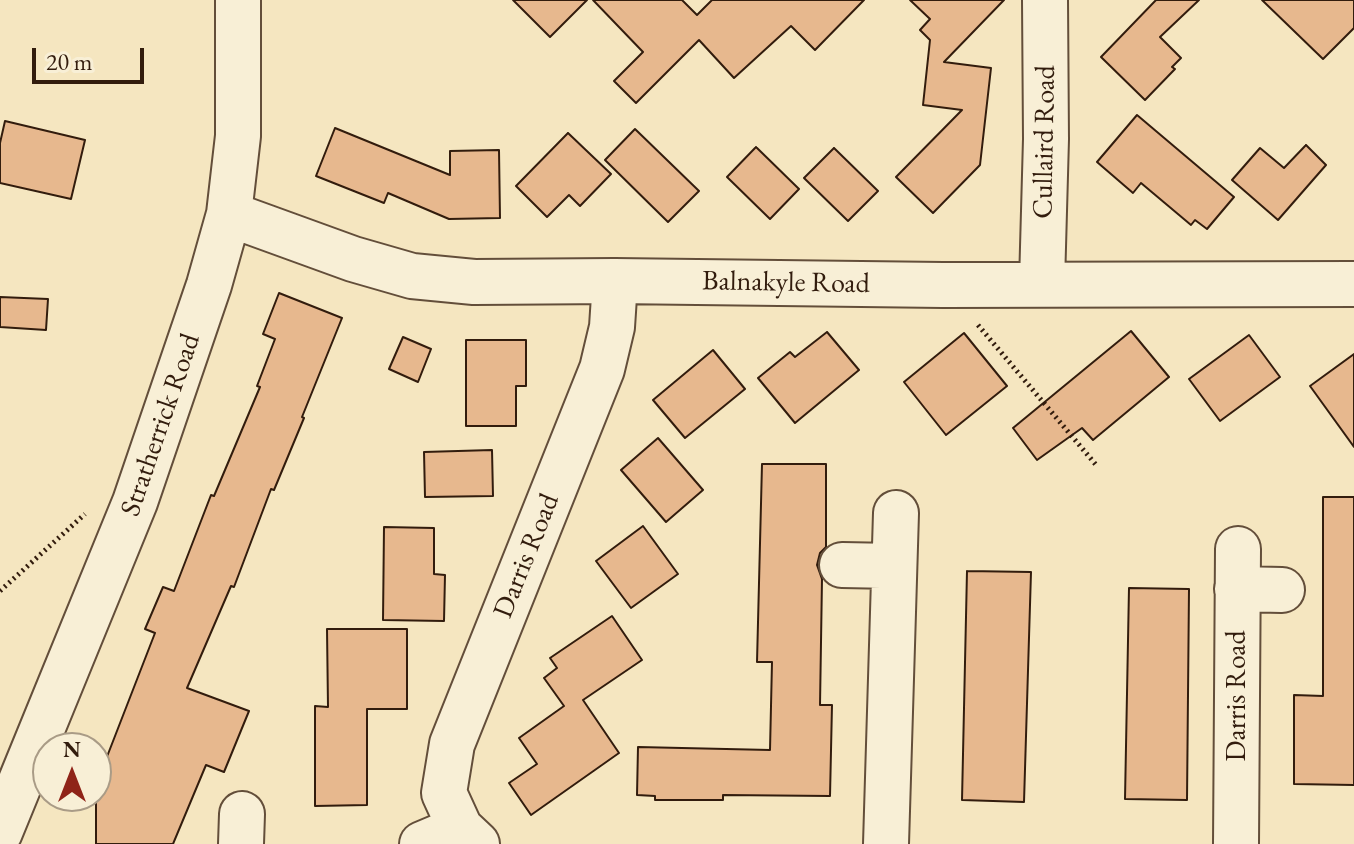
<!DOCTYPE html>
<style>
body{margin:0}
#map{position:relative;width:1354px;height:844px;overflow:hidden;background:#f5e6c0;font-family:"EB Garamond",serif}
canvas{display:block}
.north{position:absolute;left:32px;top:732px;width:80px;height:80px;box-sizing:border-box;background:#f8efd6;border:2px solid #a99b86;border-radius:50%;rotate:0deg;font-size:22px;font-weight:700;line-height:32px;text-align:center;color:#321c0d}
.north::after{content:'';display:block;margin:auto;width:28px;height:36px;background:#8f2418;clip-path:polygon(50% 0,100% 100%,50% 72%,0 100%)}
.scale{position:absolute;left:32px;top:48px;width:112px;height:36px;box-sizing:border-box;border:4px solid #321c0d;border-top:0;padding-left:10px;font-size:24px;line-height:28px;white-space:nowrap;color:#321c0d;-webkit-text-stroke:6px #f8efd6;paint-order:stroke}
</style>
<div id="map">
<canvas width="1354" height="844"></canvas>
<div class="north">N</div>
<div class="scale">20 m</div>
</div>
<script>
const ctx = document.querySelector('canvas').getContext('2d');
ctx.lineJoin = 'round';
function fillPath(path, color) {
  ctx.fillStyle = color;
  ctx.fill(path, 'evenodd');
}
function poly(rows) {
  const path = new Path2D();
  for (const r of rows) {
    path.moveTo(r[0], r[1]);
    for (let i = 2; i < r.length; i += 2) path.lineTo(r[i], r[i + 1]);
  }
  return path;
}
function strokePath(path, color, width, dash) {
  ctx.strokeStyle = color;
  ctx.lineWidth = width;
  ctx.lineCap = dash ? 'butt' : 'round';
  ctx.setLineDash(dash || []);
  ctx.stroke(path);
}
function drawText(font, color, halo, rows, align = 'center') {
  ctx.font = font + ' "EB Garamond",serif';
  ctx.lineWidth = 7;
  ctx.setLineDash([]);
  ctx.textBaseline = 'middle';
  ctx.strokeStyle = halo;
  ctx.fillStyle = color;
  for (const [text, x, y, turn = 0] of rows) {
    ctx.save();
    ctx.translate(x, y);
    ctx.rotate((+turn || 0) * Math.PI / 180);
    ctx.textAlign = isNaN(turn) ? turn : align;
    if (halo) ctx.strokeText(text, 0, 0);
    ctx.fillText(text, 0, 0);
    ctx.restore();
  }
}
const building = poly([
 [513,0,587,0,550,37,513,0],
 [593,0,682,0,697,15,712,0,864,0,815,50,791,26,734,78,699,40,636,103,614,81,643,52,593,0],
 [910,0,1004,0,944,62,991,68,980,165,933,213,896,177,962,110,923,105,930,40,920,30,930,19,910,0],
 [1156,0,1199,0,1160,37,1181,58,1172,67,1175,69,1145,100,1101,57,1156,0],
 [1262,0,1354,0,1354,28,1323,59,1262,0],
 [1137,115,1234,197,1207,229,1195,220,1191,225,1141,183,1133,193,1097,162,1137,115],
 [5,121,85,140,71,199,0,183,0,143,5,121],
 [335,128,450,175,450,151,499,150,500,218,449,219,388,193,384,203,316,176,335,128],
 [635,129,699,191,668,222,605,160,635,129],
 [568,133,611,174,580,206,569,195,547,217,516,186,568,133],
 [1306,145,1326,165,1278,220,1232,180,1260,148,1284,168,1306,145],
 [756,147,799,189,770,219,727,177,756,147],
 [834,148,878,191,848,221,804,178,834,148],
 [279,293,342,318,302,417,304,418,274,490,271,489,234,587,231,586,187,688,249,711,224,772,206,765,173,844,96,844,96,785,155,633,145,629,163,587,174,591,211,495,214,496,260,387,257,386,275,339,263,334,279,293],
 [0,297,48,299,46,330,0,327,0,297],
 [1131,331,1169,377,1093,440,1082,428,1037,460,1013,428,1131,331],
 [827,332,859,370,795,423,758,378,790,352,795,357,827,332],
 [964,333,1007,386,946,435,904,382,964,333],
 [1249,335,1280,377,1220,421,1189,379,1249,335],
 [403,337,431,349,418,382,389,369,403,337],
 [466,340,526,340,526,386,516,386,516,426,466,426,466,340],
 [713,350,745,389,685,438,653,400,713,350],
 [1354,354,1354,447,1310,386,1354,354],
 [658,438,703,490,666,522,621,470,658,438],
 [492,450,493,496,425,497,424,452,492,450],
 [762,464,826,464,826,547,820,553,817,565,822,579,820,705,832,705,830,796,723,795,723,800,655,800,655,796,637,795,638,747,770,750,772,662,757,662,762,464],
 [1323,497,1354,497,1354,785,1294,784,1294,695,1323,696,1323,497],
 [643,526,678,574,631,608,596,561,643,526],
 [384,527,434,528,434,574,445,575,444,621,383,620,384,527],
 [967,571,1031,572,1024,802,962,800,967,571],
 [1129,588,1189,589,1187,800,1125,799,1129,588],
 [612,616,642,660,583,700,619,753,531,815,509,783,537,764,519,738,564,706,544,678,557,668,550,658,612,616],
 [327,629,407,629,407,709,367,709,367,805,315,806,315,706,328,707,327,629]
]);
fillPath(building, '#e7b88e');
strokePath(building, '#321c0d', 2);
const minor = poly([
 [229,214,353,259,412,276,474,282,615,281,943,285,1354,284],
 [1042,283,1046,139,1045,0],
 [842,565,894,566],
 [1237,589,1282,590],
 [0,832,135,502,209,285,229,214,238,136,238,0],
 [241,844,242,814],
 [422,844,460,828],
 [477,844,460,828,444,793,452,744,602,369,612,327,615,281],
 [886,844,896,513],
 [1236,844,1238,549]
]);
strokePath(minor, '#634e3a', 48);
strokePath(poly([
 [978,325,1097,466],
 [0,591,85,514]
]), '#321c0d', 5, [2, 4]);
strokePath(minor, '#f8efd6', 44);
drawText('28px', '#321c0d', '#f8efd6', [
 ["Cullaird Road",1045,142,-89],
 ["Balnakyle Road",786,283,1],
 ["Stratherrick Road",161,425,-71],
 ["Darris Road",527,556,-68],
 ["Darris Road",1237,696,-90]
]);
</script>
